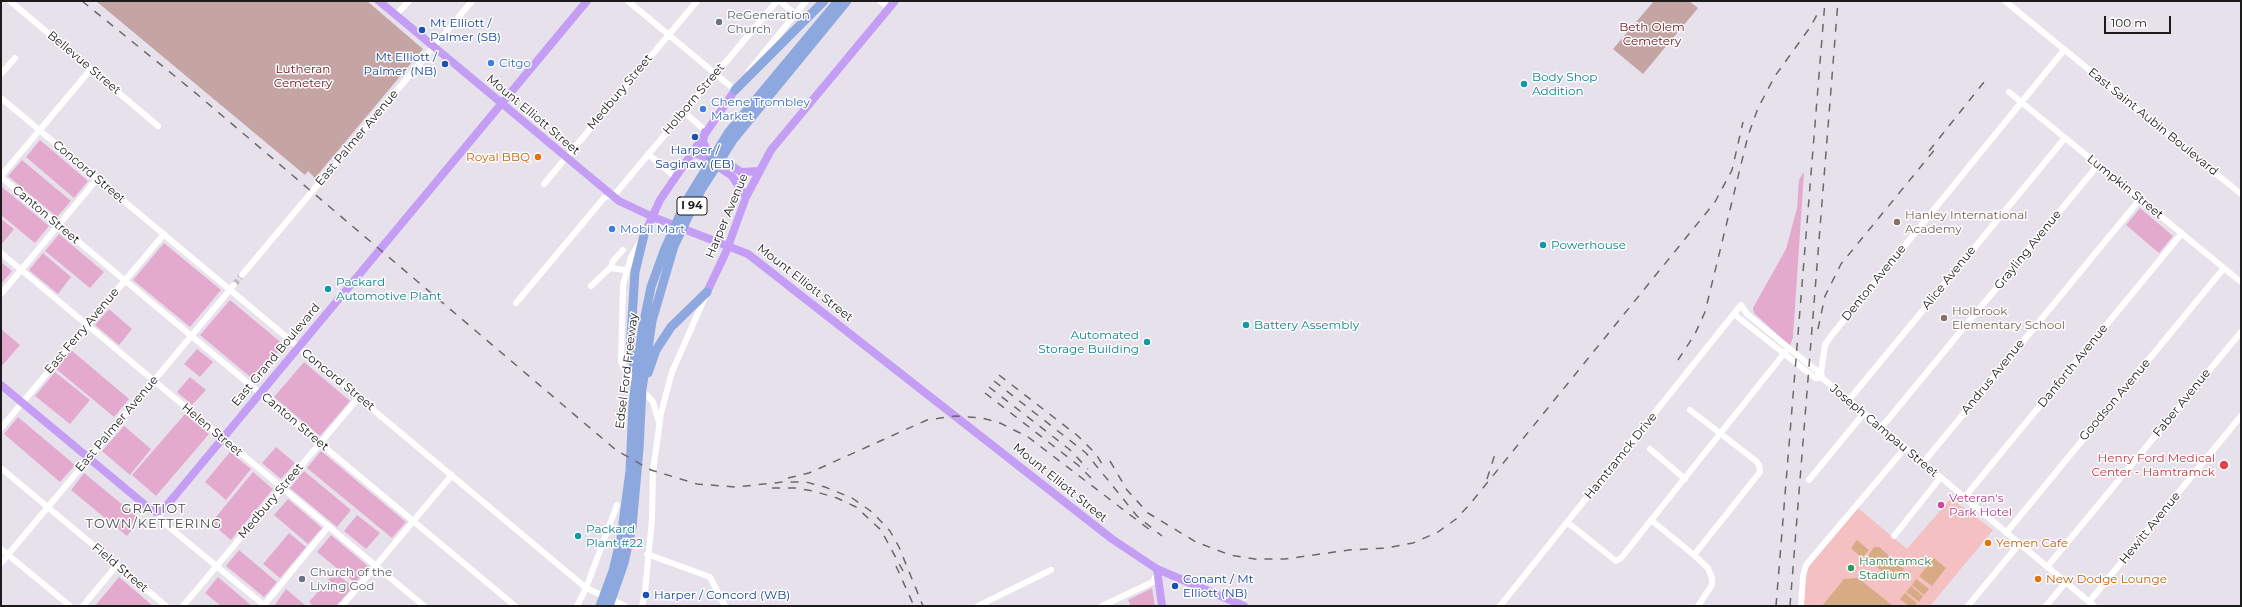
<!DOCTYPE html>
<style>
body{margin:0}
#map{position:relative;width:2242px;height:607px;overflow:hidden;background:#e7e1ec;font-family:Montserrat,sans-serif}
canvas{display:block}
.frame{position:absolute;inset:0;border:2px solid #1b1b1b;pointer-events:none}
.scale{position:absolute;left:2104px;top:16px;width:67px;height:18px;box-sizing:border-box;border:2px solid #1b1b1b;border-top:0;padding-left:5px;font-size:12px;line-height:14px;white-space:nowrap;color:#1b1b1b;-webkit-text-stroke:3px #fff;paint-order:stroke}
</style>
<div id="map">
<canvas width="2242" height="607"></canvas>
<div class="frame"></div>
<div class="scale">100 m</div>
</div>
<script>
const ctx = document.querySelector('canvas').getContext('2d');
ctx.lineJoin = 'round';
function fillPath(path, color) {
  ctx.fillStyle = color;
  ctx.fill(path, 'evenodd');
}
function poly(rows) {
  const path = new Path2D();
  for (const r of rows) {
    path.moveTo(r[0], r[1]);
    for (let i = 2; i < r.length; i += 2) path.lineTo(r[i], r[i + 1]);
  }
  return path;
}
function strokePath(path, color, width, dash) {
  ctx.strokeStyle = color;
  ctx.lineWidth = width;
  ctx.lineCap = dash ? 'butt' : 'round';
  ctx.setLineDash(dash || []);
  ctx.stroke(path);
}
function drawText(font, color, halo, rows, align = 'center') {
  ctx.font = font + ' Montserrat,sans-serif';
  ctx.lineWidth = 3;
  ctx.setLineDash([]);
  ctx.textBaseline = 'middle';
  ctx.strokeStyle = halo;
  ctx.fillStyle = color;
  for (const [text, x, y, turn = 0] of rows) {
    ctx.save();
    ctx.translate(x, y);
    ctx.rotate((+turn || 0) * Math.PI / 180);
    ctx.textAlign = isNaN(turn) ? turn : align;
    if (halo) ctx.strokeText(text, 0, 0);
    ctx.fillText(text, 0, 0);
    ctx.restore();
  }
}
fillPath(poly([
 [40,140,88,181,74,198,26,157],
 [22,160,71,201,57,217,8,176],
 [1803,173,1804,173,1793,337,1790,346,1754,313,1753,308,1786,249,1797,208,1799,180],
 [1,186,49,226,35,243,1,215],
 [2140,208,2173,236,2159,253,2126,225],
 [1,219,14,229,1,245],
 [59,234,104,272,90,288,45,251],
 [164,243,221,290,190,327,133,280],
 [43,253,71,277,58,294,29,270],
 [1,262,12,271,1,284],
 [230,300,284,345,254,380,200,335],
 [109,309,132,329,119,345,95,325],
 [1,329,20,345,1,367],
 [197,349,213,362,200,377,184,364],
 [71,350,129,399,114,417,55,368],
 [304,362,350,401,320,436,274,397],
 [55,372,90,400,70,424,35,396],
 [190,377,206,390,192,405,177,392],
 [185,414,209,434,156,496,132,475],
 [18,417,75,465,60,482,4,434],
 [124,426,151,449,130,475,102,451],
 [276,447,295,463,281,479,262,463],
 [321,451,406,522,392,538,307,468],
 [230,452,251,469,226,500,205,482],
 [304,471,351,510,337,527,290,488],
 [253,472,273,489,231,540,211,523],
 [84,473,140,519,127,536,71,490],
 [288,499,322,528,308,544,274,515],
 [357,515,380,533,366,549,344,531],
 [289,533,306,547,280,578,263,564],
 [331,535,369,567,355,583,317,552],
 [239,550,277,582,264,597,226,566],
 [335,572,353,587,336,606,313,606,309,602],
 [119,577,153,606,95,606],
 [218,577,252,606,221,606,205,593],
 [1152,588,1155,606,1131,606,1128,600],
 [286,589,306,606,274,606]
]), '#e4aace');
fillPath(poly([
 [96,1,367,1,423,49,315,178,308,171,305,175],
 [1654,1,1689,1,1698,8,1643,74,1613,49]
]), '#c4a5a4');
fillPath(poly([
 [1951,498,1993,530,1930,606,1798,606,1800,577,1858,508,1907,549]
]), '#f5c0c2');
fillPath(poly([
 [1857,540,1869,550,1862,558,1851,548],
 [1874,547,1879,547,1904,569,1895,581,1867,560,1867,557],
 [1934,558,1946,568,1932,586,1919,576],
 [1858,578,1893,606,1822,606,1844,579],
 [1916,579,1929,589,1924,595,1912,585],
 [1911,586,1923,596,1919,602,1906,592],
 [1905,593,1917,603,1915,606,1909,606,1900,599]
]), '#d7ac84');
strokePath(poly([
 [234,285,242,275]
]), '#beb9c2', 6, [6, 3]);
strokePath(poly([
 [10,1,158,126],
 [628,1,735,90,737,87],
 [780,1,795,14],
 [880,1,890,8],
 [2005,1,2241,194],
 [396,15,409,1],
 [2064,50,1831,336,1825,345,1821,372,1822,378,1839,392,2094,606],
 [749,71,806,1],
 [1,74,15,58],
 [2009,92,2241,282],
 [1,98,586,588,625,606],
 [684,112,706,131],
 [648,154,675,177],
 [1,176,91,69],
 [1,177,515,606],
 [544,184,697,1],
 [640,242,631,257,623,285,621,361,626,372,653,402,658,420],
 [1,253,424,606],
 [611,267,613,261,623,250],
 [242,275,472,1],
 [591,286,610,268,625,270],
 [1,294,97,179],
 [516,303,604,198,616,193,777,1],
 [1848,401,2065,138],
 [1,428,164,234],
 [1881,428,2098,165],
 [1650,449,1685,479],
 [1923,463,2140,199],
 [1,468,166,606],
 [1809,480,1864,413],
 [1964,498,2182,233],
 [157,512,163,522,265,606],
 [1651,520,1694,555,1760,472,1759,465,1756,461,1690,410],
 [1567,522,1616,561,1621,558,1786,351],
 [2006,533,2224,268],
 [1894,536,1940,478],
 [1,549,70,606],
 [647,554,710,577,725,606],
 [1694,555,1708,568,1712,578,1712,585,1698,606],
 [1,563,234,285],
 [2047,567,2241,332],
 [2089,602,2241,416],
 [264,605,328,527],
 [83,606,117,565],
 [183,606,359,397],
 [342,606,452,475],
 [577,606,586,588,617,505],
 [642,606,645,592,652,519,653,471,661,413,672,372,706,295],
 [978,606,1051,570],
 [1102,606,1153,582,1157,573],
 [1500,606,1741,305,1747,314,1817,371,1822,378,1815,378,1734,314],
 [1801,606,1803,576,1806,565,1905,448],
 [1968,606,2019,544],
 [2046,606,2065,583]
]), '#fff', 6);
strokePath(poly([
 [379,1,619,201,653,217,748,254,1112,539,1157,569,1244,606],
 [705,132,703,142,707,149,741,172,759,171],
 [689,155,697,154,702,156,732,176,746,197],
 [644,235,660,200,735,90],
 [707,292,726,252,746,197,771,150,895,1],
 [1,385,150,509,156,512,163,510,587,1],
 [1157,569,1162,606]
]), '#c49ef5', 8);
strokePath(poly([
 [735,90,824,1],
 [635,369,630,352,635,272,644,235],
 [648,373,656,350,671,327,707,292],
 [600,606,613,571,621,538,630,471,633,404,642,331,651,287,664,251,685,203,728,133,838,1],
 [609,606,624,563,632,527,639,449,642,389,652,321,674,246,701,190,733,140,847,1]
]), '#8da7df', 9);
strokePath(poly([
 [82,1,192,90,616,450,651,470,697,484,736,487,783,482,806,482,825,487,852,498,872,512,890,531,899,547,923,606],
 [1929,151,1984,82],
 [1818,329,1825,296,1841,264,1936,148],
 [1678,360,1695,334,1705,312,1748,136,1758,108,1775,76,1811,26,1820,9],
 [999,375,1078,436,1096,454,1105,469],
 [994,381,1086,453,1137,516,1162,536],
 [989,387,1069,449,1088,469],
 [985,393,1078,465,1096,483],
 [1110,461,1127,490,1148,513,1196,542,1230,555,1255,559,1285,559,1349,550,1387,548,1413,543,1438,532,1456,519,1470,504,1715,202,1732,170,1743,122],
 [788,478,809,473,927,420,955,416,982,418,1000,423,1028,437,1150,530],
 [1487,479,1495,454],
 [772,488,796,488,813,491,837,498,856,507,881,530,903,571],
 [896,566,914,606],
 [1776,606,1825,1],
 [1790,606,1838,1]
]), '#696969', 1.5, [8, 8]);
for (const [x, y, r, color] of [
 [719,22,4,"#6b7280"],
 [422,30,4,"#1a4fb4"],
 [491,63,4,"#3f7fe0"],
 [445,64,4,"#1a4fb4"],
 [1524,84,4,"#0f9aa8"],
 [703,109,4,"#3f7fe0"],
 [695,137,4,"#1a4fb4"],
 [538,157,4,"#e8710a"],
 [1897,222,4,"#8d6e63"],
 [612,229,4,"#3f7fe0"],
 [1543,245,4,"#0f9aa8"],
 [328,289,4,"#0f9aa8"],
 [1944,318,4,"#8d6e63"],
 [1246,325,4,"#0f9aa8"],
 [1147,342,4,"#0f9aa8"],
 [2224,465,5,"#e0444e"],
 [1941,505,4,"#d1479c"],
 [578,536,4,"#0f9aa8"],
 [1988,543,4,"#e8710a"],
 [1851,568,4,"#2e9e5b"],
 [302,579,4,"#6b7280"],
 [2038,579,4,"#e8710a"],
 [1175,586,4,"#1a4fb4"],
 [646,595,4,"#1a4fb4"]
]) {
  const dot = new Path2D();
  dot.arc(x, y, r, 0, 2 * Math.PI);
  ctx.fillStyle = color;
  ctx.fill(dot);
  strokePath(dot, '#fff', 1.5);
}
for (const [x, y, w] of [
 [692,206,30]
]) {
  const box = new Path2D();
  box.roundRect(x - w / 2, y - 9, w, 18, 3);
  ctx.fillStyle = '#fff';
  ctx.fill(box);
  strokePath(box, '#1b1b1b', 1);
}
drawText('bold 11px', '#1b1b1b', null, [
 ["I 94",692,206]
]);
drawText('12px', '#5b616d', '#fff', [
 ["ReGeneration",727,15],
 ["Church",727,29],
 ["Church of the",310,572],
 ["Living God",310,586]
], 'left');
drawText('12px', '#164399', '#fff', [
 ["Mt Elliott /",430,23],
 ["Palmer (SB)",430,37],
 ["Mt Elliott /",437,57,"right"],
 ["Palmer (NB)",437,71,"right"],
 ["Harper /",695,150,"center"],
 ["Saginaw (EB)",695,164,"center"],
 ["Conant / Mt",1183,579],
 ["Elliott (NB)",1183,593],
 ["Harper / Concord (WB)",654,595]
], 'left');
drawText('12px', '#711217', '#fff', [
 ["Beth Olem",1652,27],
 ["Cemetery",1652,41],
 ["Lutheran",303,69],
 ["Cemetery",303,83]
]);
drawText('12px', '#1b1b1b', '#fff', [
 ["Bellevue Street",84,63,40],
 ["Medbury Street",620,92,-50],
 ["Holborn Street",694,99,-50],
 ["Mount Elliott Street",533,115,40],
 ["East Saint Aubin Boulevard",2153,122,39],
 ["East Palmer Avenue",357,138,-50],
 ["Concord Street",89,172,40],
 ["Lumpkin Street",2125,187,39],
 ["Canton Street",46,215,40],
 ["Harper Avenue",727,216,-67],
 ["Grayling Avenue",2028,250,-51],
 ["Alice Avenue",1949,278,-51],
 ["Mount Elliott Street",805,283,38],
 ["Denton Avenue",1874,283,-51],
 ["East Ferry Avenue",82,331,-50],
 ["East Grand Boulevard",276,355,-50],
 ["Danforth Avenue",2073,366,-51],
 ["Edsel Ford Freeway",627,371,-83],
 ["Andrus Avenue",1993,377,-51],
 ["Concord Street",338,380,39],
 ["Goodson Avenue",2115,400,-50],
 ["Faber Avenue",2182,403,-51],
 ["Canton Street",295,422,40],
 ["East Palmer Avenue",117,424,-50],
 ["Helen Street",212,430,40],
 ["Joseph Campau Street",1884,431,40],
 ["Hamtramck Drive",1621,456,-51],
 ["Mount Elliott Street",1060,483,39],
 ["Medbury Street",271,501,-50],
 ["Hewitt Avenue",2150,528,-51],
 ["Field Street",120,568,40]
]);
drawText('12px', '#366cbe', '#fff', [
 ["Citgo",499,63],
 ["Chene Trombley",711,102],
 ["Market",711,116],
 ["Mobil Mart",620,229]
], 'left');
drawText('12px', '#0d838f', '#fff', [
 ["Body Shop",1532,77],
 ["Addition",1532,91],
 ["Powerhouse",1551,245],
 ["Packard",336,282],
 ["Automotive Plant",336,296],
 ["Battery Assembly",1254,325],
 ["Automated",1139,335,"right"],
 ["Storage Building",1139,349,"right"],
 ["Packard",586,529],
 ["Plant #22",586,543]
], 'left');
drawText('12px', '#c56008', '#fff', [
 ["Royal BBQ",530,157,"right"],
 ["Yemen Cafe",1996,543],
 ["New Dodge Lounge",2046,579]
], 'left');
drawText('12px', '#785e54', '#fff', [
 ["Hanley International",1905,215],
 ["Academy",1905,229],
 ["Holbrook",1952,311],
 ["Elementary School",1952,325]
], 'left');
drawText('12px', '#be3a42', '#fff', [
 ["Henry Ford Medical",2215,458],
 ["Center - Hamtramck",2215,472]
], 'right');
drawText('12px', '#b23c85', '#fff', [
 ["Veteran's",1949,498],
 ["Park Hotel",1949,512]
], 'left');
drawText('12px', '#27864d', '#fff', [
 ["Hamtramck",1859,561],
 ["Stadium",1859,575]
], 'left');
ctx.letterSpacing = '1px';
drawText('13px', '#4e4e4e', '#fff', [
 ["GRATIOT",154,509],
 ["TOWN/KETTERING",154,524]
]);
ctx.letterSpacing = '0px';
</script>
